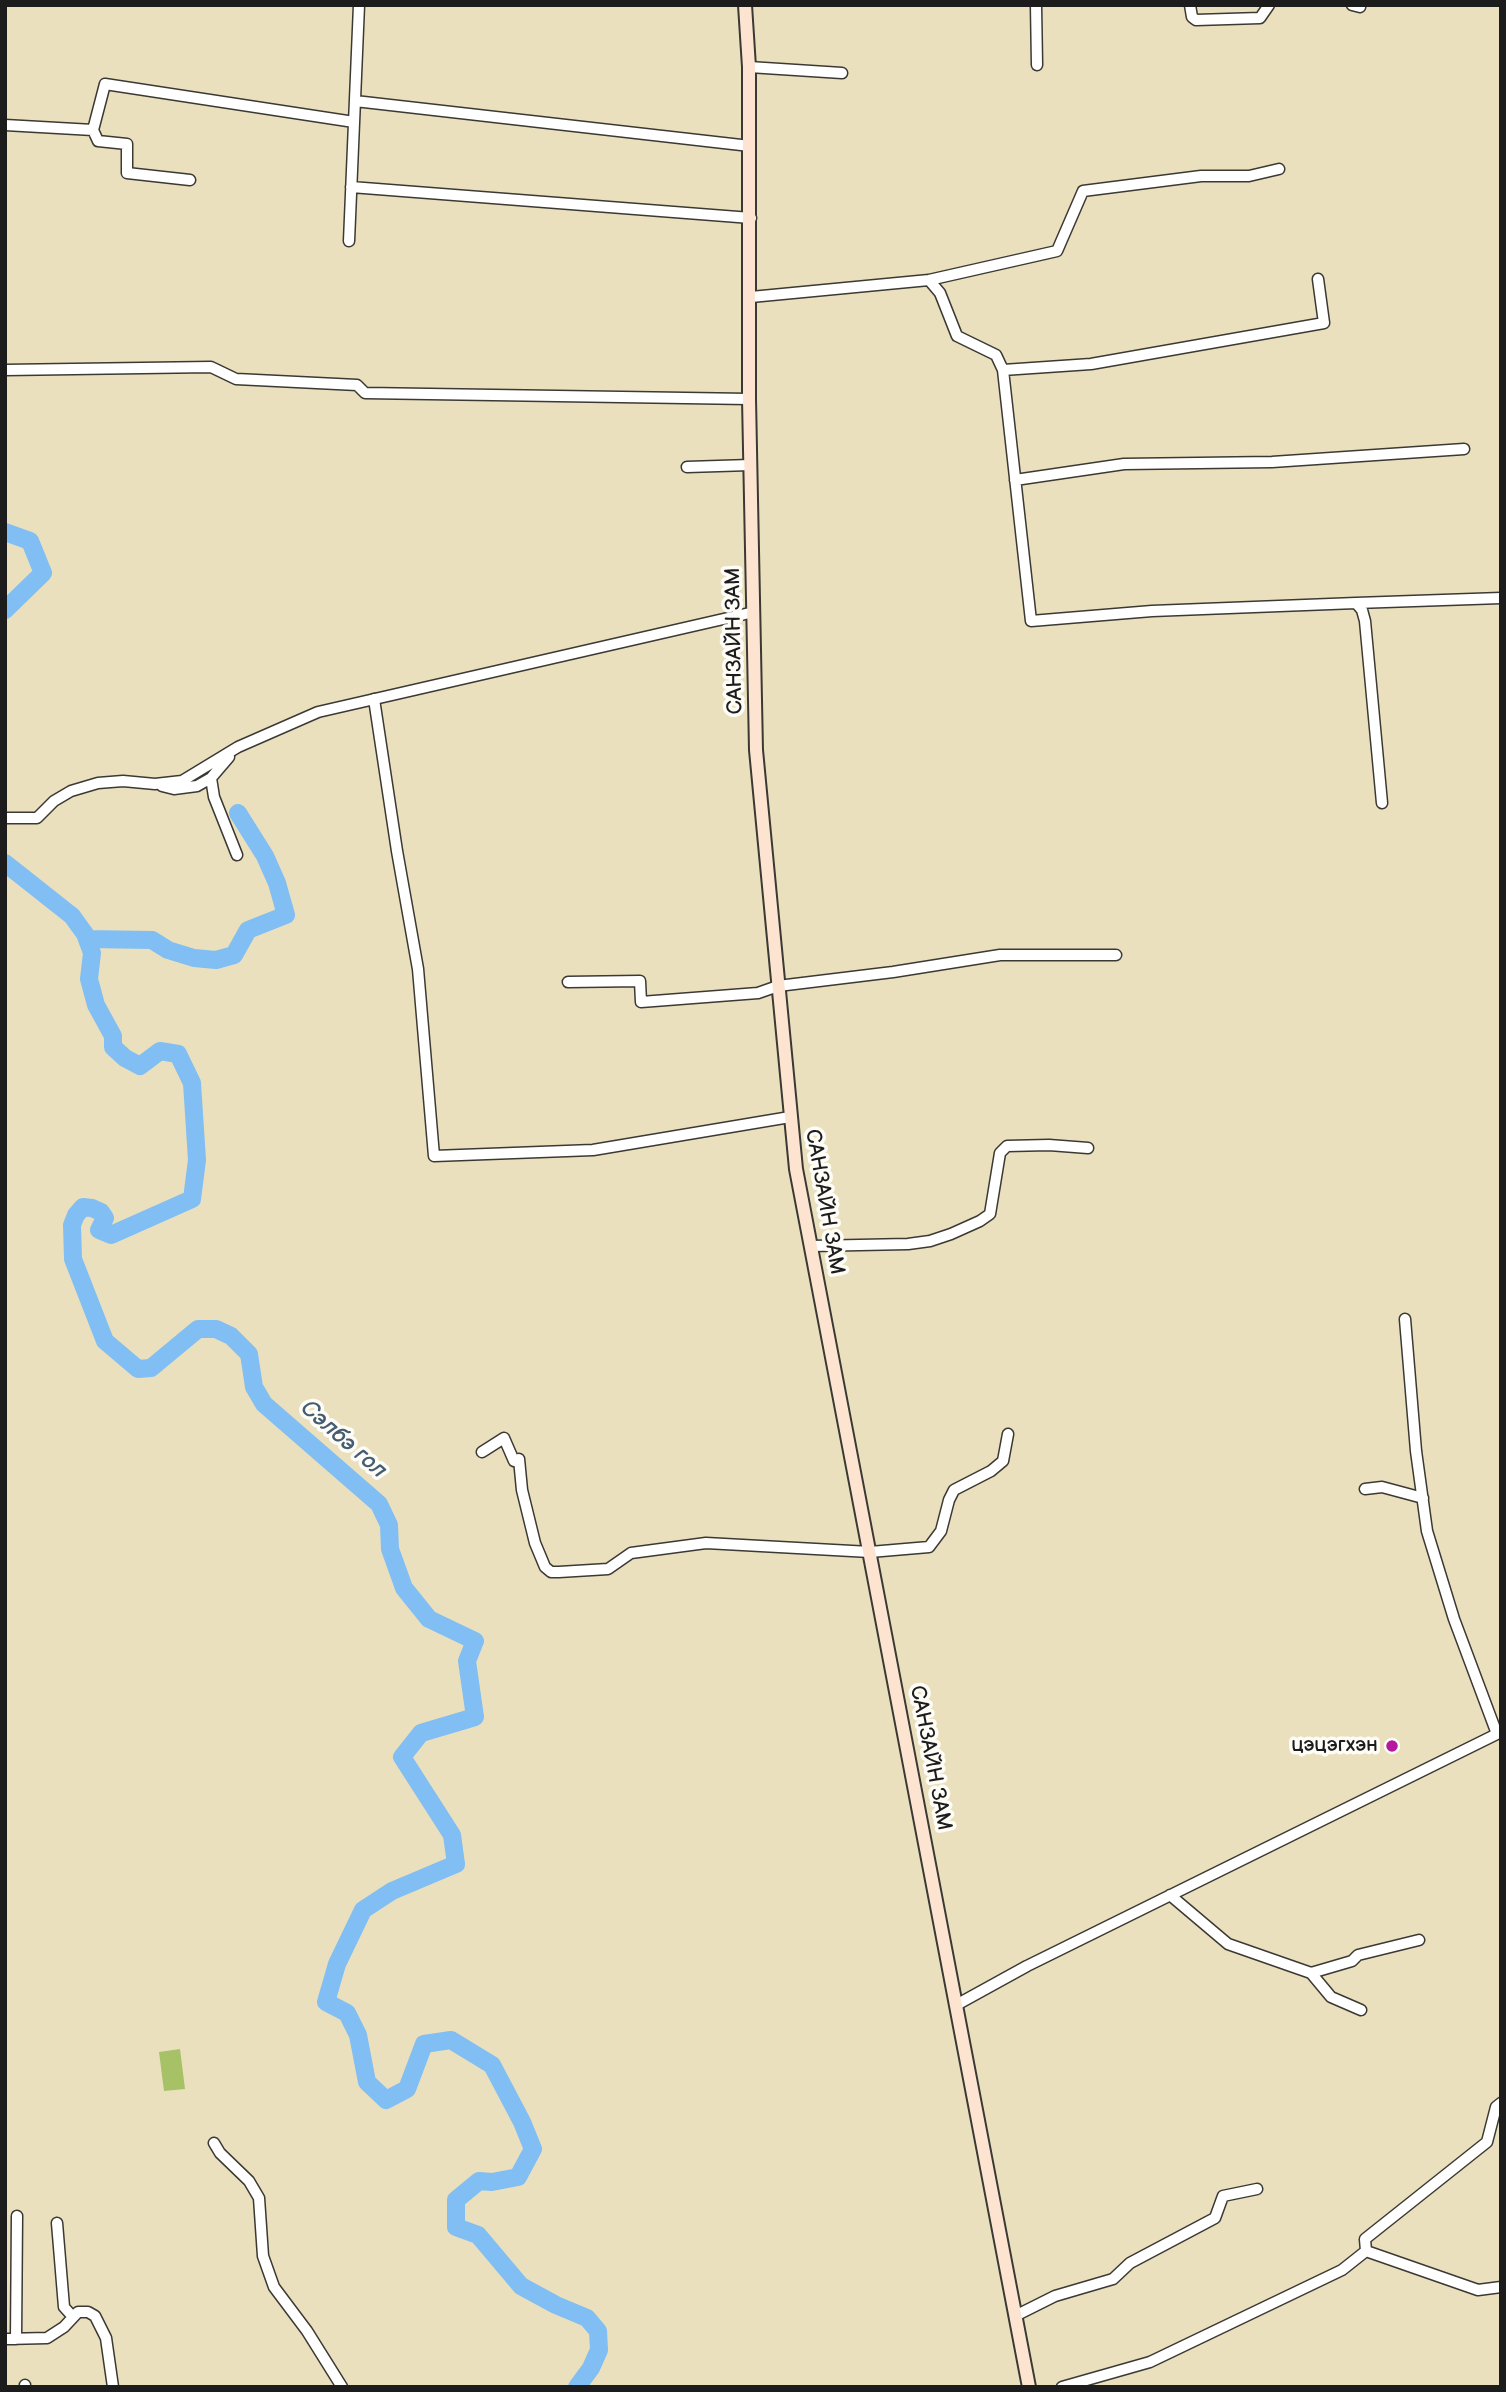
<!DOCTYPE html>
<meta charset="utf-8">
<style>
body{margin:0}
#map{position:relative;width:1506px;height:2392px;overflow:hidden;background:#eae0bd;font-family:"Balsamiq Sans",sans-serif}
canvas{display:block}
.frame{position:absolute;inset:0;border:7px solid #1c1c1c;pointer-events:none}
</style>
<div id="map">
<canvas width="1506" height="2392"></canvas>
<div class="frame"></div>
</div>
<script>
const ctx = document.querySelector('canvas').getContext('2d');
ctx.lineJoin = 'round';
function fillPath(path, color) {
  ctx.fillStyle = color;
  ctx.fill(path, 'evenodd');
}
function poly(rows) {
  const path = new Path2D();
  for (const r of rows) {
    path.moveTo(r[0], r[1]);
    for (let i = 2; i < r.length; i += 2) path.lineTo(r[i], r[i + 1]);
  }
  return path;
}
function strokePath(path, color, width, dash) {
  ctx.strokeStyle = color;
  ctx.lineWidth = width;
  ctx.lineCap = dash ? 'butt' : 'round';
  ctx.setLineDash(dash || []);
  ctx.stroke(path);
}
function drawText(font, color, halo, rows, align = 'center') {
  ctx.font = font + ' "Balsamiq Sans",sans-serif';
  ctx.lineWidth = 7;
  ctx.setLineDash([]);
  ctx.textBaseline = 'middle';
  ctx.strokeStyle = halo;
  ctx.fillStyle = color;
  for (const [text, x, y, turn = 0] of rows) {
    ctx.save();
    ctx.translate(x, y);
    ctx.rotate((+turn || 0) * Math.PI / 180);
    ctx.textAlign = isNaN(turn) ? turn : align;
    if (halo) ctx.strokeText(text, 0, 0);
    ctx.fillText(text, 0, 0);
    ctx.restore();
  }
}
fillPath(poly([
 [180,2049,185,2089,164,2091,159,2052]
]), '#a7c167');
strokePath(poly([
 [5,532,30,541,43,573,5,610],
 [5,863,72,916,85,934,92,953,89,979,96,1005,113,1036,113,1047,125,1058,140,1066,160,1051,178,1054,192,1083,197,1160,192,1199,111,1235,99,1230,105,1218,101,1212,92,1208,83,1207,76,1215,72,1225,73,1259,105,1341,138,1369,151,1368,198,1329,216,1329,231,1336,249,1354,254,1387,264,1404,379,1504,389,1525,390,1549,404,1588,429,1619,475,1641,467,1661,475,1717,421,1733,402,1757,452,1835,456,1864,392,1891,363,1910,337,1964,326,2002,347,2013,358,2035,367,2082,386,2100,407,2089,424,2044,451,2040,492,2065,522,2122,533,2149,518,2177,492,2182,479,2181,456,2200,456,2227,478,2235,521,2286,556,2305,587,2318,598,2331,599,2350,591,2368,577,2387],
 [87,939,152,940,168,950,194,958,216,960,234,955,248,930,286,915,277,883,265,856,238,813]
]), '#80bef3', 18);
const minor = poly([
 [1036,5,1037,65],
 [1190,5,1192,17,1196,20,1260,18,1269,5],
 [1352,5,1360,7],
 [749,67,842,73],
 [355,101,750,146],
 [5,125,93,130,105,84,354,122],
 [93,130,98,141,127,144,127,173,190,180],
 [351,187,751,218],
 [349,241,359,5],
 [929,280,940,293,957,336,996,355,1003,370,1031,621,1152,611,1356,603,1362,610,1365,621,1382,803],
 [751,297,929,280,1057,251,1083,191,1201,176,1249,176,1279,169],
 [5,370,211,367,236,379,357,385,365,393,749,399],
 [1003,370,1091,364,1324,323,1318,279],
 [687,467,750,465],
 [1015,480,1124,464,1272,462,1464,449],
 [1356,603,1501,598],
 [374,699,397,851,418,969,434,1156,593,1150,790,1117],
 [211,778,214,797,237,855],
 [162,786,174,789,197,786,211,778,229,757],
 [5,818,37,818,54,801,71,791,98,783,123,781,155,784,182,781,238,747,318,712,754,612],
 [568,982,640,981,641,1002,758,993,778,986,893,972,1000,955,1116,955],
 [811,1246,908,1244,930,1241,951,1234,980,1221,990,1214,1000,1153,1007,1146,1049,1145,1088,1148],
 [1405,1319,1416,1451,1427,1531,1454,1619,1497,1734],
 [482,1452,504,1438,514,1461,519,1459,522,1490,535,1543,545,1567,551,1572,559,1572,608,1569,631,1553,706,1543,870,1552,929,1547,941,1531,949,1500,954,1490,991,1471,1003,1461,1008,1434],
 [1365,1489,1382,1487,1423,1498],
 [1170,1895,1228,1944,1311,1973,1331,1997,1361,2010],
 [1311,1973,1352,1961,1358,1955,1419,1940],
 [958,2004,1027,1966,1501,1732],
 [214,2143,220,2153,249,2181,259,2198,263,2256,274,2287,307,2331,342,2387],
 [57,2223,64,2307,73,2317],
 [1366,2251,1365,2239,1487,2142,1496,2107,1501,2103],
 [1015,2316,1055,2296,1113,2279,1130,2263,1215,2218,1223,2196,1257,2189],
 [5,2339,47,2338,64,2327,78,2312,88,2312,95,2316,106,2338,113,2387],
 [16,2339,17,2216],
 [25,2387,25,2385],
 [1062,2387,1150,2362,1342,2270,1366,2251,1478,2290,1501,2287]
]);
const secondary = poly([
 [745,5,749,67,749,399,756,750,796,1169,1029,2387]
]);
strokePath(minor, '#3b3934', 13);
strokePath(secondary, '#3b3934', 16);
strokePath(minor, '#fff', 10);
strokePath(secondary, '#fde4d1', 12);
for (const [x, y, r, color] of [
 [1392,1746,7,"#b5179e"]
]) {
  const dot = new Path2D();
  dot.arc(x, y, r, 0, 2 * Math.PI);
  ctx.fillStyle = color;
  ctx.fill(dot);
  strokePath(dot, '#fdfcf7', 2.5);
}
drawText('21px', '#1c1c1c', '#fdfcf7', [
 ["САНЗАЙН ЗАМ",735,641,-91],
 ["САНЗАЙН ЗАМ",824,1202,80],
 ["САНЗАЙН ЗАМ",930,1758,79]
]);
drawText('21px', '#1c1c1c', '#fdfcf7', [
 ["цэцэгхэн",1378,1746]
], 'right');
drawText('italic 23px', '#445d72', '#fdfcf7', [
 ["Сэлбэ гол",343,1440,41]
]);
</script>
